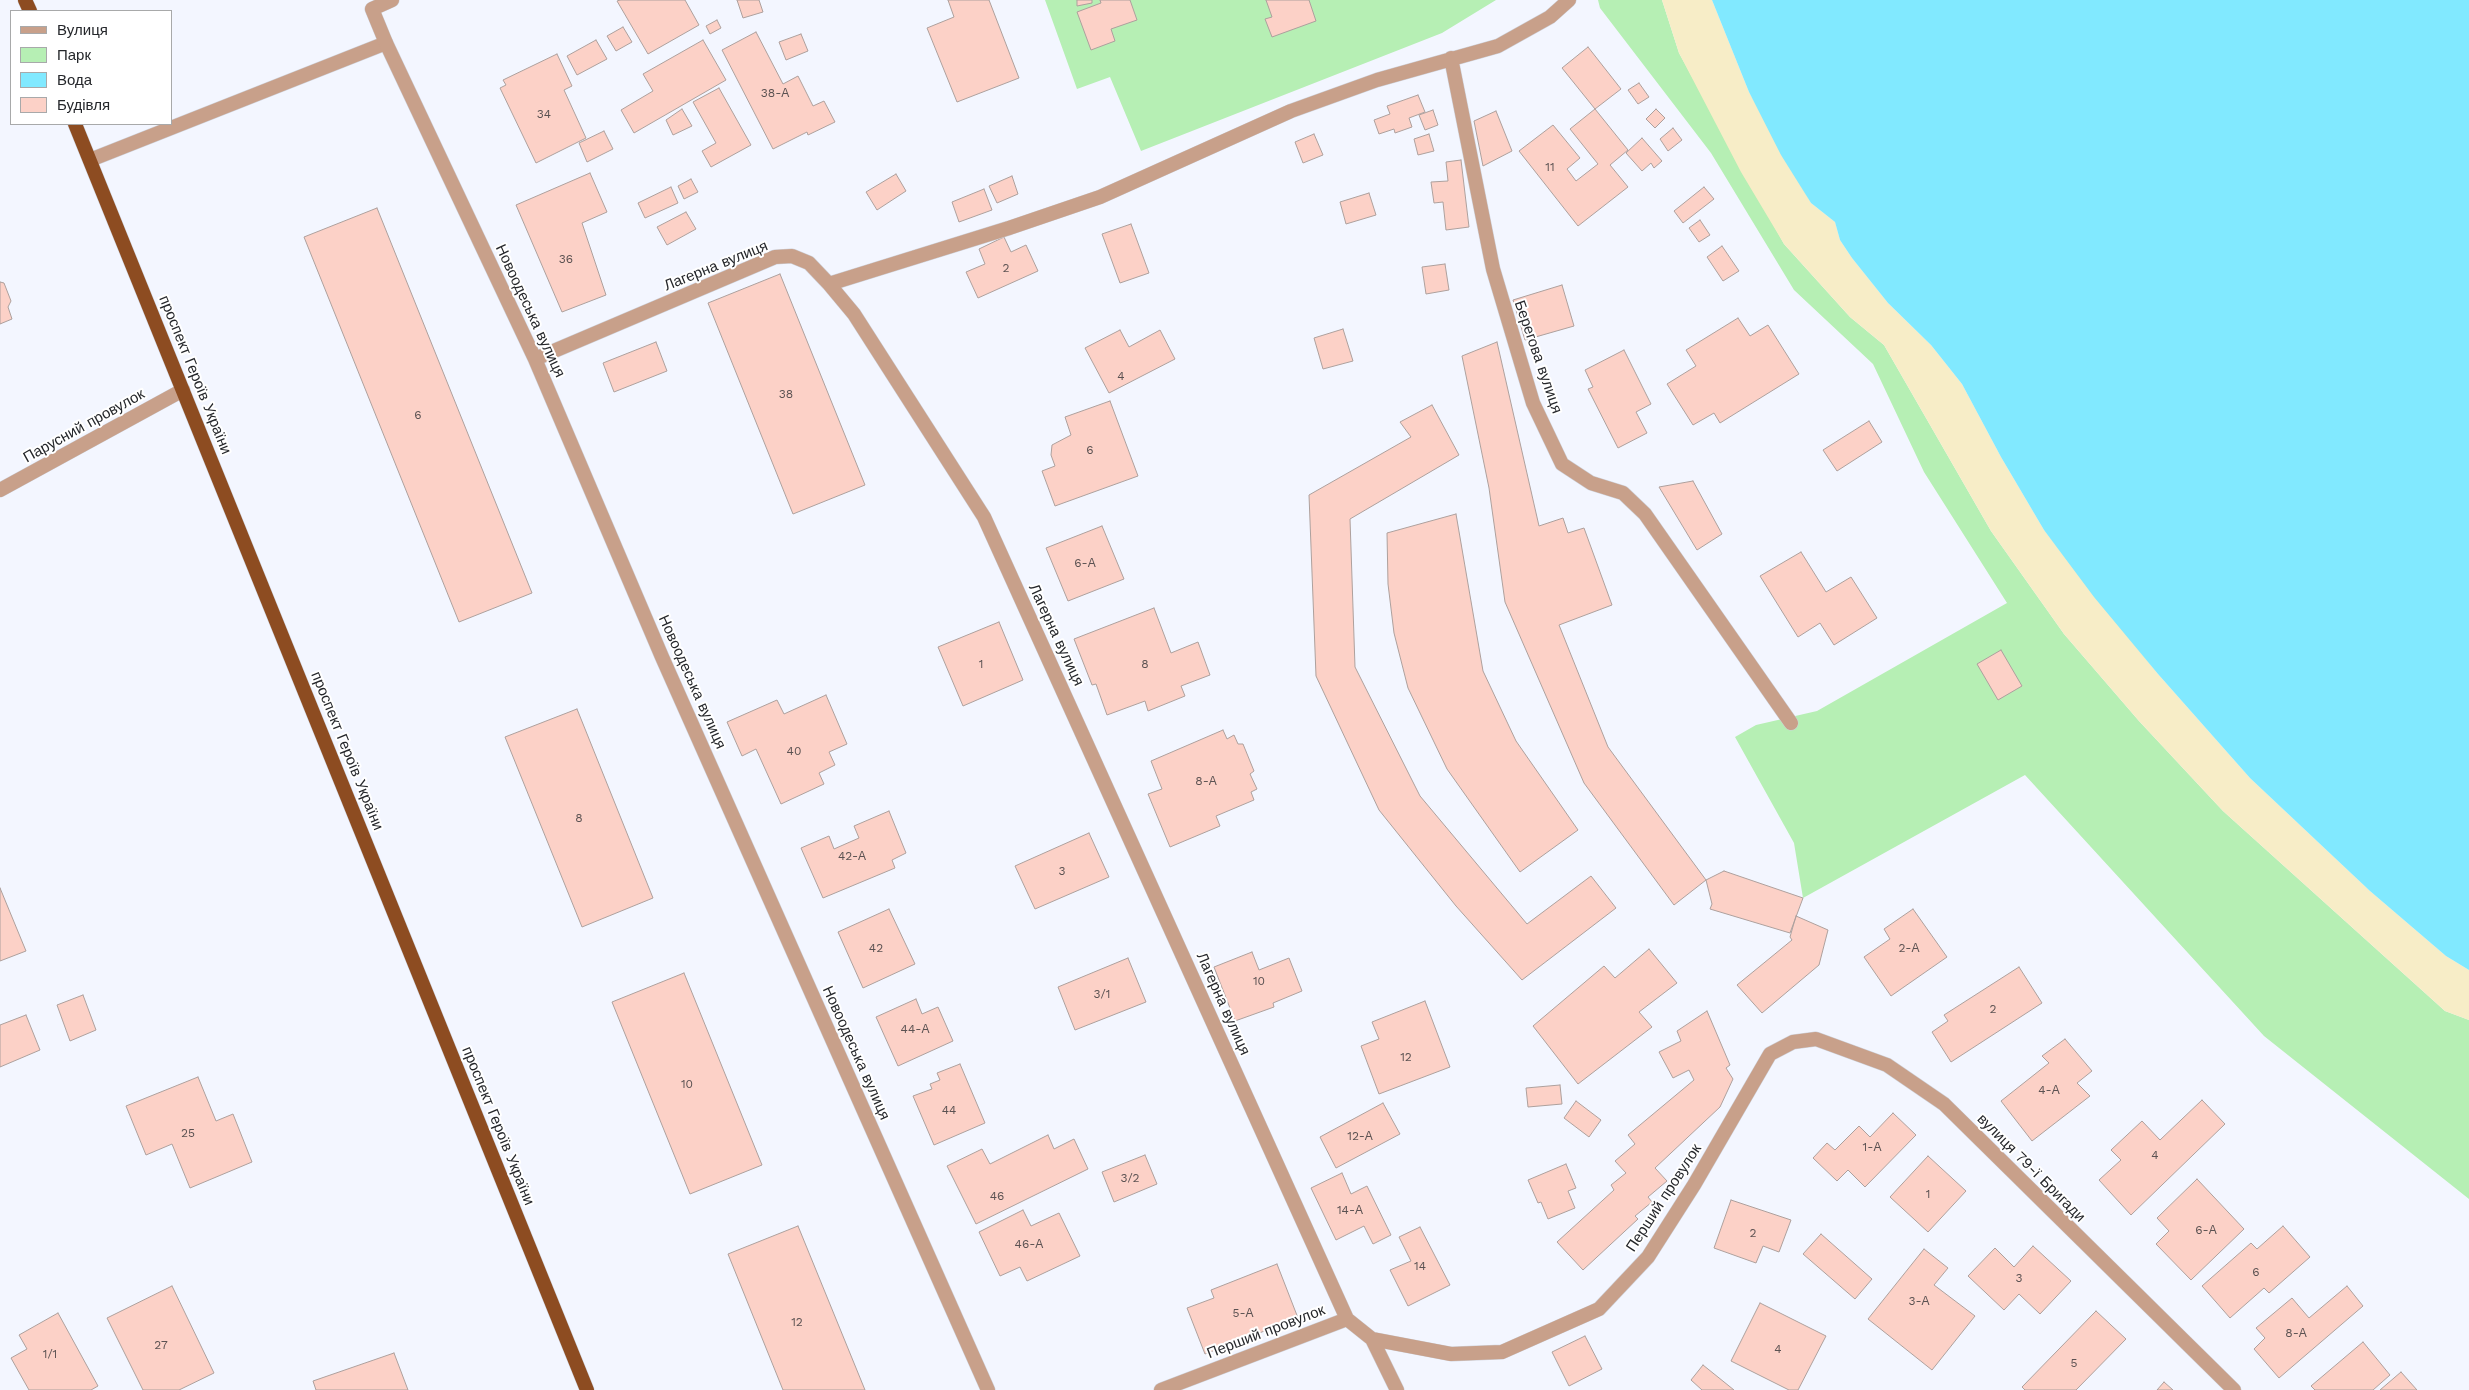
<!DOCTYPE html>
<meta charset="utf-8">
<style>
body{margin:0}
#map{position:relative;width:2469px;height:1390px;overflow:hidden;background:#f3f6ff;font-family:"Work Sans",sans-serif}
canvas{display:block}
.legend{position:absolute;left:10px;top:10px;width:162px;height:115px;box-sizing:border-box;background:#fff;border:1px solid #a8a9aa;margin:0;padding:6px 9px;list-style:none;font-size:15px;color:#25272b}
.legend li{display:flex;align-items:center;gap:10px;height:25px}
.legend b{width:25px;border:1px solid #a8a9aa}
</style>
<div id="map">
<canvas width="2469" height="1390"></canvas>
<ul class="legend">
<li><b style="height:6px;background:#c8a08a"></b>Вулиця</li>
<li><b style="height:14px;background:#b6efb4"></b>Парк</li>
<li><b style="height:14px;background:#81e9ff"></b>Вода</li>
<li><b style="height:14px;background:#fcd1c7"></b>Будівля</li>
</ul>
</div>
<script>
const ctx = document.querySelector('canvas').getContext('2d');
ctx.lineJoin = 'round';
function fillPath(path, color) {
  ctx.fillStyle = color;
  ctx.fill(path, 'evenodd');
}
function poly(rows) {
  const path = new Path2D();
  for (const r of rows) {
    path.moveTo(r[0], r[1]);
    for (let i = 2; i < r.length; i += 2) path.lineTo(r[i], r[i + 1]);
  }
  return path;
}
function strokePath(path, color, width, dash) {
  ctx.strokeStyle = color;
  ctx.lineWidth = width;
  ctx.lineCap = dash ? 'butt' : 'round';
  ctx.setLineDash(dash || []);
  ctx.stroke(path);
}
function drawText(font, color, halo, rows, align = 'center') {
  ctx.font = font + ' "Work Sans",sans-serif';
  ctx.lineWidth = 4;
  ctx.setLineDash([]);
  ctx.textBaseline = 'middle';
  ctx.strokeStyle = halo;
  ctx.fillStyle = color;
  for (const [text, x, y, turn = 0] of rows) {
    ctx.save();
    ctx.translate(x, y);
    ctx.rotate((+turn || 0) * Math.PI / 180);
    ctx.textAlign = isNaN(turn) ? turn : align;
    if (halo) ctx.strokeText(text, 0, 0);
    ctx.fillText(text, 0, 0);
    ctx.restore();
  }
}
fillPath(poly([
 [1045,0,1496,0,1442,33,1141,151,1110,77,1077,89],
 [1598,0,1662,0,1679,53,1784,244,1850,317,1884,345,1991,531,2064,634,2139,721,2223,811,2445,1011,2469,1020,2469,1199,2264,1036,2025,775,1803,898,1794,843,1735,737,1756,725,1817,711,2007,603,1924,472,1873,364,1794,290,1711,153,1600,8]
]), '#b6efb4');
fillPath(poly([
 [1662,0,1712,0,1749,92,1811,203,1835,222,1840,240,1852,258,1888,303,1931,345,1962,384,2001,457,2044,530,2158,674,2250,778,2370,891,2446,956,2469,970,2469,1020,2445,1011,2223,811,2139,721,2064,634,1991,531,1884,345,1850,317,1784,244,1741,172,1679,53]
]), '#f7edc7');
fillPath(poly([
 [1712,0,2469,0,2469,970,2446,956,2370,891,2250,778,2158,674,2094,597,2044,530,2001,457,1962,384,1931,345,1888,303,1852,258,1840,240,1835,222,1811,203,1781,155,1749,92]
]), '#81e9ff');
const building = poly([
 [620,0,685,0,699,25,648,54,617,1,620,0],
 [737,0,759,0,763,12,743,18,737,0],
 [948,0,989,0,1019,78,957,102,927,28,954,17,948,0],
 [1077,0,1092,0,1092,3,1077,6,1077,0],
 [1100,0,1130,0,1137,20,1111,29,1115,41,1091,50,1077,12,1101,3,1100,0],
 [1266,0,1309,0,1316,21,1272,37,1265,19,1272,17,1266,0],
 [717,20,721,28,710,34,706,26,717,20],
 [623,27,632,42,616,51,607,36,623,27],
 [756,32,783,84,798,76,813,106,824,101,835,122,808,135,807,132,773,149,722,50,756,32],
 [801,34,808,51,786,60,779,42,801,34],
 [596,40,607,59,577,75,567,56,596,40],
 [703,40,726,80,634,133,621,110,653,91,643,74,703,40],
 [1588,47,1621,89,1595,109,1562,68,1588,47],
 [557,54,572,86,564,90,586,138,536,163,500,88,506,85,503,80,557,54],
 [1639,83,1649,97,1638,104,1628,90,1639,83],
 [719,88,751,145,711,167,702,151,716,143,693,102,719,88],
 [1418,95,1425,112,1409,118,1412,127,1395,133,1394,129,1379,134,1374,120,1390,114,1387,106,1418,95],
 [682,109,692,126,673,135,666,120,682,109],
 [1595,109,1628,150,1610,165,1628,187,1578,226,1519,151,1553,125,1580,158,1567,169,1576,181,1598,164,1570,129,1595,109],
 [1656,109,1665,118,1655,128,1646,119,1656,109],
 [1433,110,1438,125,1425,130,1419,115,1433,110],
 [1496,111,1512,151,1483,166,1474,121,1496,111],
 [1673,128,1682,140,1668,151,1660,139,1673,128],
 [604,131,613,149,587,162,579,143,604,131],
 [1314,134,1323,155,1303,163,1295,142,1314,134],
 [1429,134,1434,151,1418,155,1414,139,1429,134],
 [1642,138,1662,161,1654,168,1651,163,1642,171,1626,153,1642,138],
 [1461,160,1469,227,1446,230,1443,202,1434,203,1431,182,1448,181,1446,162,1461,160],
 [590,173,607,212,582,223,606,295,562,312,516,205,590,173],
 [896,174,906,191,877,210,866,192,896,174],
 [1012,176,1018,194,997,203,989,186,1012,176],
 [691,179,698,192,684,199,678,186,691,179],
 [671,187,678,203,645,218,638,203,671,187],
 [1704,187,1714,199,1683,223,1674,211,1704,187],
 [984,189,992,210,959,222,952,202,984,189],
 [1369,193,1376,215,1346,224,1340,202,1369,193],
 [377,208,532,593,459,622,304,237,377,208],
 [686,212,696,229,667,245,657,227,686,212],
 [1700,220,1710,235,1699,242,1689,228,1700,220],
 [1131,224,1149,273,1120,283,1102,234,1131,224],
 [1004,237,1011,252,1026,245,1038,271,978,298,966,272,985,264,979,249,1004,237],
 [1722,246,1739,271,1723,281,1707,257,1722,246],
 [1445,264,1449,290,1426,294,1422,267,1445,264],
 [780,274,865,485,793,514,708,303,780,274],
 [0,282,4,283,11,301,8,307,12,319,0,324,0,282],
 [1562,285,1574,326,1525,340,1513,300,1562,285],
 [1738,318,1750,336,1768,325,1799,374,1720,423,1714,413,1693,425,1667,384,1696,366,1686,350,1738,318],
 [1343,329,1353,361,1323,369,1314,338,1343,329],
 [1120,330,1129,347,1160,330,1175,359,1109,393,1085,348,1120,330],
 [656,342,667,371,614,392,603,363,656,342],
 [1497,342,1539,526,1563,518,1568,533,1584,528,1612,605,1559,625,1608,747,1706,880,1674,905,1584,783,1505,602,1489,488,1462,356,1497,342],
 [1624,350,1651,404,1636,412,1647,433,1618,448,1588,389,1593,387,1585,370,1624,350],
 [1110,401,1138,476,1055,506,1042,471,1055,466,1051,455,1052,445,1071,435,1065,417,1110,401],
 [1432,405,1459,455,1350,519,1355,667,1420,796,1527,924,1591,876,1616,908,1522,980,1456,906,1379,810,1316,676,1309,495,1411,437,1400,422,1432,405],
 [1869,421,1882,442,1837,471,1823,450,1869,421],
 [1693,481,1722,534,1697,550,1659,487,1693,481],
 [1456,514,1483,671,1516,741,1578,830,1520,872,1447,769,1408,688,1394,633,1388,584,1387,533,1456,514],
 [1102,526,1124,579,1068,601,1046,548,1102,526],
 [1801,552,1826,592,1851,577,1877,618,1834,645,1820,623,1798,637,1760,576,1801,552],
 [1154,608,1171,653,1198,642,1210,675,1181,686,1185,696,1148,711,1145,701,1107,715,1096,684,1092,685,1074,639,1154,608],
 [999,622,1023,680,963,706,938,647,999,622],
 [2001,650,2022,686,1998,700,1977,664,2001,650],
 [826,695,847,744,829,752,835,765,819,773,824,784,781,804,756,749,742,756,727,722,777,700,784,714,826,695],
 [577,709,653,898,582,927,505,737,577,709],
 [1223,730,1227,739,1234,735,1238,744,1243,744,1254,771,1250,774,1257,789,1251,792,1254,800,1216,816,1220,826,1170,847,1148,794,1162,789,1151,761,1223,730],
 [889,811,906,853,892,860,895,868,823,898,801,848,829,836,834,849,859,838,854,826,889,811],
 [1089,833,1109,877,1035,909,1015,866,1089,833],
 [1724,871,1803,898,1790,933,1710,909,1712,904,1706,880,1724,871],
 [0,888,26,951,0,961,0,888],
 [889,909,915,964,863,988,838,932,889,909],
 [1913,909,1947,957,1891,996,1864,957,1890,939,1884,929,1913,909],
 [1796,916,1828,930,1819,965,1762,1013,1737,985,1792,940,1790,937,1796,916],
 [1649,949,1677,983,1639,1012,1652,1027,1578,1084,1533,1026,1604,966,1615,978,1649,949],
 [1252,952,1259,970,1289,958,1302,991,1273,1003,1274,1007,1235,1021,1214,967,1252,952],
 [1128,958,1146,1002,1075,1030,1058,987,1128,958],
 [2019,967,2042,1003,1951,1062,1932,1032,1948,1021,1944,1015,2019,967],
 [684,973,762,1165,690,1194,612,1002,684,973],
 [83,995,96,1030,70,1041,57,1005,83,995],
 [916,999,922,1014,938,1007,953,1041,898,1066,876,1017,916,999],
 [1425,1001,1450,1067,1379,1094,1361,1046,1379,1039,1372,1022,1425,1001],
 [1707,1011,1730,1065,1726,1068,1733,1079,1720,1107,1655,1168,1667,1181,1648,1197,1652,1202,1635,1216,1638,1219,1583,1270,1557,1242,1614,1190,1611,1185,1626,1173,1615,1161,1635,1144,1628,1135,1694,1080,1689,1070,1673,1078,1659,1052,1681,1041,1677,1031,1707,1011],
 [26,1015,40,1050,0,1067,0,1025,26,1015],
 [2065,1039,2092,1071,2077,1083,2090,1096,2032,1141,2001,1101,2049,1063,2042,1056,2065,1039],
 [960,1064,985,1123,934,1145,913,1096,932,1089,930,1084,940,1080,937,1073,960,1064],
 [198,1077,216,1121,233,1114,252,1162,190,1188,172,1144,146,1155,126,1106,198,1077],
 [1560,1085,1562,1104,1528,1107,1526,1088,1560,1085],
 [2202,1100,2225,1124,2131,1215,2099,1180,2121,1160,2111,1150,2142,1121,2160,1140,2202,1100],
 [1576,1101,1601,1120,1589,1137,1564,1118,1576,1101],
 [1383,1103,1400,1134,1336,1168,1320,1137,1383,1103],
 [1893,1113,1916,1135,1865,1187,1848,1170,1837,1181,1813,1158,1827,1143,1835,1150,1859,1126,1870,1137,1893,1113],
 [1048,1135,1054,1149,1074,1139,1088,1169,976,1224,947,1166,982,1149,990,1164,1048,1135],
 [1145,1155,1157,1184,1114,1202,1102,1172,1145,1155],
 [1928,1156,1966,1191,1928,1232,1890,1197,1928,1156],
 [1566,1164,1576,1188,1568,1191,1575,1208,1548,1219,1541,1202,1538,1203,1528,1180,1566,1164],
 [1342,1173,1351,1194,1367,1186,1391,1235,1373,1244,1364,1226,1336,1240,1311,1188,1342,1173],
 [2197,1179,2244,1229,2191,1280,2156,1244,2169,1231,2157,1218,2197,1179],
 [1731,1200,1791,1220,1779,1252,1763,1246,1756,1263,1714,1248,1731,1200],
 [1023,1210,1031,1226,1059,1213,1080,1256,1027,1281,1020,1267,1000,1276,979,1232,1023,1210],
 [798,1226,865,1390,783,1390,728,1254,798,1226],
 [2283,1226,2310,1257,2269,1293,2264,1288,2230,1318,2202,1286,2251,1243,2257,1249,2283,1226],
 [1420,1227,1450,1285,1408,1306,1390,1270,1411,1261,1399,1237,1420,1227],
 [1821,1234,1872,1279,1855,1299,1803,1254,1821,1234],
 [2033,1246,2071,1281,2040,1314,2019,1294,2004,1310,1968,1276,1995,1248,2014,1267,2033,1246],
 [1924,1249,1948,1268,1934,1285,1975,1316,1932,1370,1868,1319,1924,1249],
 [1277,1264,1298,1318,1205,1354,1187,1308,1214,1298,1211,1290,1277,1264],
 [172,1286,214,1373,179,1390,143,1390,107,1318,172,1286],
 [2347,1286,2363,1306,2279,1378,2254,1349,2265,1338,2256,1328,2292,1298,2309,1318,2347,1286],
 [1760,1303,1826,1336,1798,1390,1789,1390,1731,1361,1760,1303],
 [2096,1311,2126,1339,2076,1390,2025,1390,2022,1387,2096,1311],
 [58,1313,98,1386,91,1390,29,1390,11,1358,27,1349,19,1335,58,1313],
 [1585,1336,1602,1369,1569,1386,1552,1352,1585,1336],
 [2363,1342,2390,1375,2373,1390,2315,1390,2311,1386,2363,1342],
 [394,1353,408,1390,316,1390,313,1381,394,1353],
 [1703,1365,1734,1390,1702,1390,1691,1380,1703,1365],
 [2401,1372,2417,1390,2380,1390,2401,1372],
 [2164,1382,2173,1390,2157,1390,2164,1382]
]);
fillPath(building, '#fcd1c7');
strokePath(building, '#ada09d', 1);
const service = poly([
 [90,160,386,43]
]);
const minor = poly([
 [392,0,372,9,386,43,535,359,662,657,988,1390],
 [1451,58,1493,269,1533,403,1562,464,1591,483,1623,493,1645,514,1791,723],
 [829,284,1009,228,1100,197,1291,111,1377,80,1498,46,1550,17,1569,0],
 [535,359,775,257,792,256,809,263,829,284,854,314,984,517,1347,1319],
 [0,490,183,390],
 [1372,1339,1397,1390],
 [1161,1390,1347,1319,1372,1339,1451,1354,1502,1352,1599,1309,1648,1257,1694,1185,1770,1054,1793,1042,1816,1039,1887,1065,1944,1104,2234,1390]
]);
const trunk = poly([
 [25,0,30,11],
 [75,124,587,1390]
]);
strokePath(service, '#ced1d9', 15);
strokePath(minor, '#ced1d9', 15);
strokePath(trunk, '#ced1d9', 15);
strokePath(service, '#c8a08a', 14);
strokePath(minor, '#c8a08a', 14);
strokePath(trunk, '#8d4c21', 14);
drawText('12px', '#5b5252', null, [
 ["38-А",775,93],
 ["34",544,114],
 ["11",1550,167],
 ["36",566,259],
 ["2",1006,268],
 ["4",1121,376],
 ["38",786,394],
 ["6",418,415],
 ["6",1090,450],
 ["6-А",1085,563],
 ["1",981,664],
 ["8",1145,664],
 ["40",794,751],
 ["8-А",1206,781],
 ["8",579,818],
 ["42-А",852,856],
 ["3",1062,871],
 ["42",876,948],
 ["2-А",1909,948],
 ["10",1259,981],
 ["3/1",1102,994],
 ["2",1993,1009],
 ["44-А",915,1029],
 ["12",1406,1057],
 ["10",687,1084],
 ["4-А",2049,1090],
 ["44",949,1110],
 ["25",188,1133],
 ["12-А",1360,1136],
 ["1-А",1872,1147],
 ["4",2155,1155],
 ["3/2",1130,1178],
 ["1",1928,1194],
 ["46",997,1196],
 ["14-А",1350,1210],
 ["6-А",2206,1230],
 ["2",1753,1233],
 ["46-А",1029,1244],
 ["14",1420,1266],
 ["6",2256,1272],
 ["3",2019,1278],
 ["3-А",1919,1301],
 ["5-А",1243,1313],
 ["12",797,1322],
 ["8-А",2296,1333],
 ["27",161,1345],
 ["4",1778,1349],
 ["1/1",50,1354],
 ["5",2074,1363]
]);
drawText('15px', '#25272b', '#fff', [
 ["Лагерна вулиця",716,266,-22],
 ["Новоодеська вулиця",530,311,65],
 ["Берегова вулиця",1538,357,71],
 ["проспект Героїв України",195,375,68],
 ["Парусний провулок",84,426,-29],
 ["Лагерна вулиця",1056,635,65],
 ["Новоодеська вулиця",692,682,66],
 ["проспект Героїв України",347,751,68],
 ["Лагерна вулиця",1223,1004,66],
 ["Новоодеська вулиця",856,1053,66],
 ["проспект Героїв України",498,1126,68],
 ["вулиця 79-ї Бригади",2031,1168,45],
 ["Перший провулок",1664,1198,-57],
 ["Перший провулок",1266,1332,-21]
]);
</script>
